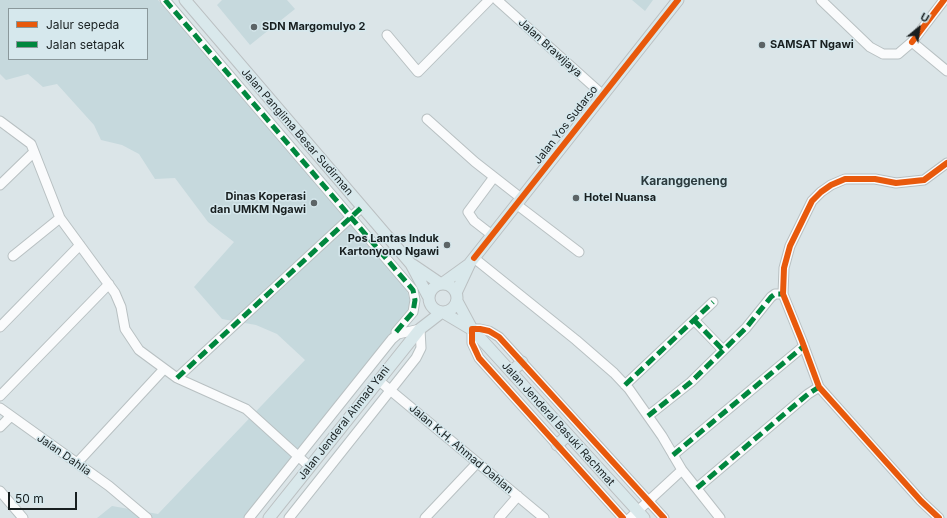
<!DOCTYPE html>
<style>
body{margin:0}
#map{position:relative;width:947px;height:518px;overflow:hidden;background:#dbe5e8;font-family:Inter,sans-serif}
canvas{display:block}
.legend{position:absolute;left:8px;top:8px;width:140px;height:52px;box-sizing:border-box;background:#d6e8ed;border:1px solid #8a989b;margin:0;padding:5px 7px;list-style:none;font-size:12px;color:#181f20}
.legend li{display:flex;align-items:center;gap:8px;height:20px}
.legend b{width:20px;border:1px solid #8a989b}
.north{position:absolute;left:899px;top:8px;width:40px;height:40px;-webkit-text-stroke:3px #d6e8ed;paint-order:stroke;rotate:29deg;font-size:11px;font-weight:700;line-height:16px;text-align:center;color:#181f20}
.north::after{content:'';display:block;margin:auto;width:14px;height:18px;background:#181f20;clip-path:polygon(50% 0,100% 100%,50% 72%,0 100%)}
.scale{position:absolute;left:8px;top:492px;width:69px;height:18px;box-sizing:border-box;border:2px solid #181f20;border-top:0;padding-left:5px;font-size:12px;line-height:14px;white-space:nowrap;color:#181f20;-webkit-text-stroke:3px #d6e8ed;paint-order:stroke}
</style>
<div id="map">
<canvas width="947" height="518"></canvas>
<ul class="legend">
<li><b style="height:5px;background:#e8590c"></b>Jalur sepeda</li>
<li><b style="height:5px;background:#00873e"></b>Jalan setapak</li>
</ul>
<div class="north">U</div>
<div class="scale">50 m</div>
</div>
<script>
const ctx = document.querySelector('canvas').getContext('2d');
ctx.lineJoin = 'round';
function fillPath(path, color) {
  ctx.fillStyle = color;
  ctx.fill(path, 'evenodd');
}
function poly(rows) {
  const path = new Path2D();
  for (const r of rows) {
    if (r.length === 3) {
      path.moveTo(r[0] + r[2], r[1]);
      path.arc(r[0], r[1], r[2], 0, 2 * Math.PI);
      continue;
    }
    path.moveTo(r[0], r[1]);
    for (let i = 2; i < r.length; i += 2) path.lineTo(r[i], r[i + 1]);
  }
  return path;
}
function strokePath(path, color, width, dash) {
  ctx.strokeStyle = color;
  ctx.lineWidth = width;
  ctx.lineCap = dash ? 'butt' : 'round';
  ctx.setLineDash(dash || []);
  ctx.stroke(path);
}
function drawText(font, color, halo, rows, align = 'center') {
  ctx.font = font + ' Inter,sans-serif';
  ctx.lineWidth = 3;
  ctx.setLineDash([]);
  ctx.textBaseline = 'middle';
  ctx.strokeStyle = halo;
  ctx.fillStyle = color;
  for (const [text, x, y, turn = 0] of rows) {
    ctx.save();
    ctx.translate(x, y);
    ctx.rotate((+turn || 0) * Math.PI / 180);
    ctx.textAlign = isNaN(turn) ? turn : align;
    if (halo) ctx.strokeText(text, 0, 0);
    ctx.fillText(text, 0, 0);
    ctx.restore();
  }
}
fillPath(poly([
 [0,0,158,0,405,284,411,304,411,311,246,518,97,518,112,506,158,514,305,360,277,334,256,325,222,319,194,287,234,242,208,222,175,178,155,179,139,154,122,145,101,140,94,125,57,84,43,87,28,74,6,80,0,74],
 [9,9,147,9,147,59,9,59],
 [222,0,287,0,295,9,250,45,217,5],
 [632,0,653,0,645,11]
]), '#c6d9dd');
const minor = poly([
 [165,0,413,290,415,300,413,312,396,332],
 [497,0,603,95],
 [821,0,870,47,883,54,898,54,912,42,944,0],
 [387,35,418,72,489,0],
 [912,42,947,71],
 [427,119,475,162,521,198],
 [0,121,31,144,60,218,115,293,121,307,125,329,139,350,177,378,246,409,310,467],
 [0,185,34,152],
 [516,204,579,252],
 [492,235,474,221,468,212,494,177],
 [13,256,60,218],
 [474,258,576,340,614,373,629,389,662,436,682,470,720,518],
 [694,320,723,350],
 [0,327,80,245],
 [177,378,362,207],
 [378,380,544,518],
 [625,385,713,302],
 [0,396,109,284],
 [0,408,109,486,147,518],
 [648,416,691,382,746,328,771,297,775,294,783,294],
 [0,427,10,417],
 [673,455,804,346],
 [77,463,164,369],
 [697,488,808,394,819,387],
 [0,491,23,518],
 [249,518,392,339,398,334,420,329,421,348,416,358,289,518],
 [425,518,477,463],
 [499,518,518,496],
 [623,518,479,358,472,343,472,329,480,329,489,331,499,337,664,518],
 [630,518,682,470],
 [939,518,921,501,819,387,802,341,783,294,784,268,790,246,812,201,821,192,831,185,845,179,875,179,896,183,924,180,947,163]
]);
const major = poly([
 [185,0,411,264,428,296],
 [413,265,441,284],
 [443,283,468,265],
 [443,298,14],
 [456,293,470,263,678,0],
 [457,301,472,329,644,518],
 [444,313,471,329],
 [511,372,522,362],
 [557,445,568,435],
 [269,518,420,329,442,312]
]);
strokePath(minor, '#b8c0c2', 11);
strokePath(major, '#bbc0c2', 13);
strokePath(minor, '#fafbfc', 9);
strokePath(major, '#d9e8eb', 11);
strokePath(poly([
 [165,0,413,290,415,300,413,312,396,332],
 [694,320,723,350],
 [177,378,362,207],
 [625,385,713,302],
 [648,416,691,382,746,328,771,297,775,294,783,294],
 [673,455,804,346],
 [697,488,808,394,819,387]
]), '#00873e', 5, [10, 5]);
strokePath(poly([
 [912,42,944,0],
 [474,258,678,0],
 [623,518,479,358,472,343,472,329,480,329,489,331,499,337,664,518],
 [939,518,921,501,819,387,802,341,783,294,784,268,790,246,812,201,821,192,831,185,845,179,875,179,896,183,924,180,947,163]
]), '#e8590c', 6);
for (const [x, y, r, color] of [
 [254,27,4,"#5c6466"],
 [762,45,4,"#5c6466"],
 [576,198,4,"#5c6466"],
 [314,203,4,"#5c6466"],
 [447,245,4,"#5c6466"]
]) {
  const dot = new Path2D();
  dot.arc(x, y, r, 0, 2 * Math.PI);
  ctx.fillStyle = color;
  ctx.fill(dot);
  strokePath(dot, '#d6e8ed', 1.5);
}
drawText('bold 11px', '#181f20', '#d6e8ed', [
 ["SDN Margomulyo 2",262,27],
 ["SAMSAT Ngawi",770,45],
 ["Dinas Koperasi",306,197,"right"],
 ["dan UMKM Ngawi",306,210,"right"],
 ["Hotel Nuansa",584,198],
 ["Pos Lantas Induk",439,239,"right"],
 ["Kartonyono Ngawi",439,252,"right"]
], 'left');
drawText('11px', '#181f20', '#d6e8ed', [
 ["Jalan Brawijaya",550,48,42],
 ["Jalan Yos Sudarso",566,125,-52],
 ["Jalan Panglima Besar Sudirman",297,132,49],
 ["Jalan Jenderal Ahmad Yani",344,423,-52],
 ["Jalan Jenderal Basuki Rachmat",558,424,48],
 ["Jalan K.H. Ahmad Dahlan",461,449,40],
 ["Jalan Dahlia",64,455,35]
]);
drawText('bold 12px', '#2c3b3e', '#d6e8ed', [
 ["Karanggeneng",684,181]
]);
</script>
